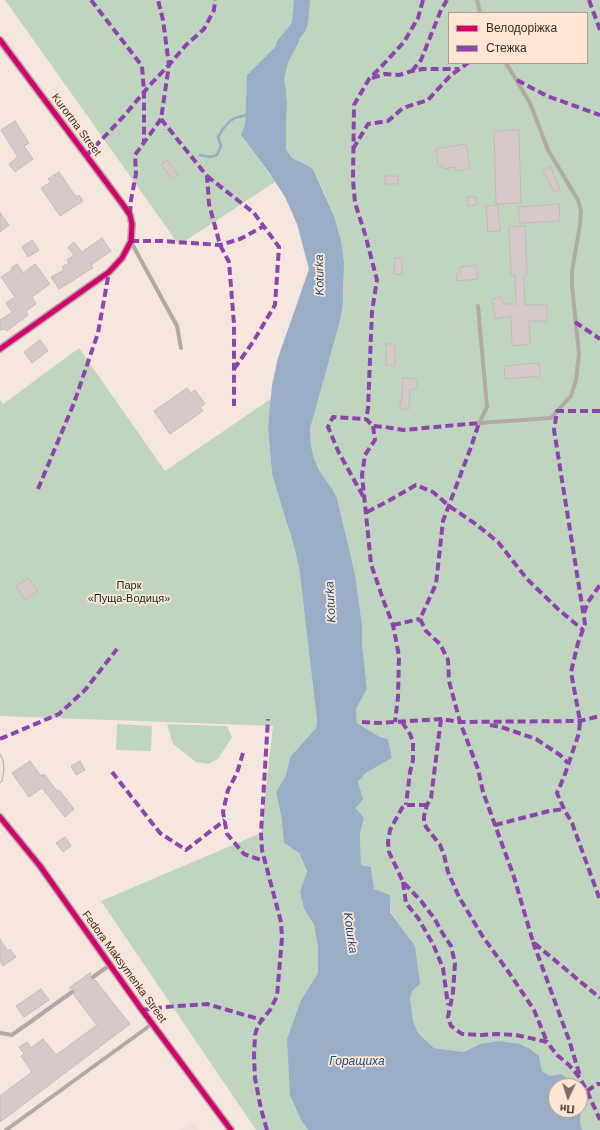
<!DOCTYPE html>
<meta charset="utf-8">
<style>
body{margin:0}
#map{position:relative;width:600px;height:1130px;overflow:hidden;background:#f5e7de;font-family:Arial,sans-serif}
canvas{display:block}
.legend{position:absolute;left:448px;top:12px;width:140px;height:52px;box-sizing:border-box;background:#ffe5d4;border:1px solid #b09b8e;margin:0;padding:5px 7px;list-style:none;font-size:12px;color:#392d25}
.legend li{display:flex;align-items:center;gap:8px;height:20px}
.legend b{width:20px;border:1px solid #b09b8e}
.north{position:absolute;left:548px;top:1078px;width:40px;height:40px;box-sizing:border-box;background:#ffe5d4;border:1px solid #b09b8e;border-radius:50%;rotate:184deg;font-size:11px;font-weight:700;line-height:16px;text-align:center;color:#392d25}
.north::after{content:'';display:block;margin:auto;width:14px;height:18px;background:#7b6e66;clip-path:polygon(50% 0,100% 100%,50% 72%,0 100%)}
</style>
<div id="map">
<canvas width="600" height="1130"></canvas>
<ul class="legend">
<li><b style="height:5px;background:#d6006c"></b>Велодоріжка</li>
<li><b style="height:5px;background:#8e44ad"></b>Стежка</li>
</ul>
<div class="north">Пн</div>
</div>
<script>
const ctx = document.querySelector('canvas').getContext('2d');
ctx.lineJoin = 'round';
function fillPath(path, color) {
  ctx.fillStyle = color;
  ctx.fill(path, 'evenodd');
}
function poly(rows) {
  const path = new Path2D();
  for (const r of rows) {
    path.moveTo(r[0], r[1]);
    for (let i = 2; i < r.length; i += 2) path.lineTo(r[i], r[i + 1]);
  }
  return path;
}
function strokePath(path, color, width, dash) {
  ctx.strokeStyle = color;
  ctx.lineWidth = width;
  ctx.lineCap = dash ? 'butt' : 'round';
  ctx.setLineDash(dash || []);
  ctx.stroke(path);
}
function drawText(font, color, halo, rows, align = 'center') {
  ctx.font = font + ' Arial,sans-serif';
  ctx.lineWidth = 3.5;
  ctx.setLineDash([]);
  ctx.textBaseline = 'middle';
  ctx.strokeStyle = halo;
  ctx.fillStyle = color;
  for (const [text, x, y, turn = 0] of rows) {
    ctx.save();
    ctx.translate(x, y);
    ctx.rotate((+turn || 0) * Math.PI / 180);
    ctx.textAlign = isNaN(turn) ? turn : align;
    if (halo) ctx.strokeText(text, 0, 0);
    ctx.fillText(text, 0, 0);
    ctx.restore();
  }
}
fillPath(poly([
 [191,1121,198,1130,179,1130]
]), '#f4dfdf');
fillPath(poly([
 [5,0,600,0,600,1130,582,1130,580,1123,581,1109,580,1106,580,1086,571,1086,568,1079,550,1076,542,1071,539,1056,480,1044,464,1052,434,1048,418,1033,413,1020,410,998,413,990,415,946,390,911,389,895,374,889,371,867,361,865,360,834,364,818,356,808,358,782,366,773,392,758,388,739,380,737,357,723,356,709,367,689,362,643,362,625,355,574,337,498,333,490,319,470,314,458,311,446,310,429,340,321,343,304,344,282,334,216,320,183,313,169,307,165,292,158,286,149,286,127,287,105,286,90,284,79,287,62,299,42,298,28,292,30,247,75,245,124,241,135,275,182,179,245],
 [449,13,587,13,587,63,449,63],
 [79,348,165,471,272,398,268,428,272,474,287,524,291,535,299,567,317,721,316,728,290,757,286,775,276,792,281,815,284,843,299,853,307,871,300,892,304,909,314,925,318,948,318,973,301,1000,301,1120,308,1130,256,1130,101,901,261,833,273,726,0,716,0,400,3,404],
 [117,724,152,726,151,751,116,750],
 [167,724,227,726,232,737,218,759,208,764,196,762,173,744]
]), '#c0d5c0');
fillPath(poly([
 [298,28,299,42,288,62,284,79,286,90,287,105,286,127,286,149,292,158,307,165,313,169,334,216,341,241,344,263,343,304,340,321,310,429,311,446,314,458,319,470,333,490,337,498,355,574,362,625,362,643,367,689,356,709,357,723,380,737,388,739,392,758,366,773,358,782,363,799,356,808,364,818,360,834,361,865,371,867,374,889,390,895,390,912,415,946,420,984,413,990,410,998,413,1020,418,1033,434,1048,464,1052,480,1044,499,1041,520,1044,530,1049,539,1056,542,1071,550,1076,561,1074,568,1079,571,1086,556,1086,556,1110,580,1110,580,1106,581,1109,580,1123,582,1130,308,1130,301,1120,290,1095,287,1039,301,1000,318,973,318,948,314,925,304,909,300,892,307,871,299,853,284,843,281,815,276,792,286,775,290,757,316,728,317,721,299,567,291,535,287,524,272,474,268,428,272,385,278,358,309,269,297,224,285,197,270,174,241,135,245,124,247,75,292,30]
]), '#99aec6');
strokePath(poly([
 [200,155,210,157,217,155,221,146,218,137,223,129,230,121,235,118,247,115]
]), '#99aec6', 2.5);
strokePath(poly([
 [284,45,298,28,300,22,302,0]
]), '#99aec6', 16);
const building = poly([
 [15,121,29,143,24,146,33,159,15,172,9,164,18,157,1,130,15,121],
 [519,130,521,203,496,204,494,131,519,130],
 [466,144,470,169,456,171,455,167,444,169,443,165,438,165,436,149,466,144],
 [167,160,178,175,172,179,161,164,167,160],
 [550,166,560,189,554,192,543,170,550,166],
 [59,172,76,197,79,195,83,201,60,216,41,188,51,182,48,179,59,172],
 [385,176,398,176,398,184,385,184,385,176],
 [467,197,476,197,476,205,468,206,467,197],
 [559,204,560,221,520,223,518,207,559,204],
 [498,205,500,231,488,232,486,206,498,205],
 [0,213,9,225,0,232,0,213],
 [525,226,527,275,524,275,525,305,547,305,547,321,529,321,530,344,512,346,511,316,495,319,492,299,501,297,503,304,516,304,515,275,511,275,509,227,525,226],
 [102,238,111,251,91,265,93,268,59,289,51,277,64,270,62,267,69,263,67,260,74,255,68,247,74,242,82,252,102,238],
 [32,240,39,250,28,257,22,247,32,240],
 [395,258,402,259,402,275,394,274,395,258],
 [17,264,23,273,35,264,50,284,32,297,36,304,26,311,28,315,7,331,6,329,0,330,0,320,12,312,6,303,15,297,1,277,12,270,11,268,17,264],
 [476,265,478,279,457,281,456,274,460,273,460,267,476,265],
 [40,340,48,351,32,363,24,352,40,340],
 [386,344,395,344,395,365,386,365,386,344],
 [539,363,540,376,505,379,504,366,539,363],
 [403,378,417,379,417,389,410,389,409,409,400,409,400,401,402,401,403,378],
 [187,388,191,393,195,390,205,404,200,407,203,411,170,434,154,411,187,388],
 [28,578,38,591,25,600,16,586,28,578],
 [30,761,41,776,44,774,57,791,59,790,74,809,65,817,42,788,29,797,12,773,30,761],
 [80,761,85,770,76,775,71,766,80,761],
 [65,837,71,846,63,852,56,843,65,837],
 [0,939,8,951,10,949,16,957,3,966,0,961,0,939],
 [90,973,91,974,90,977,90,979,93,980,95,980,130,1024,0,1122,0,1096,32,1072,21,1056,24,1054,19,1047,27,1042,31,1048,43,1039,56,1055,97,1025,74,995,75,992,75,990,69,988,90,973],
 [41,989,49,1000,24,1017,16,1006,41,989]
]);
fillPath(building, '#d5c9ca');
strokePath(building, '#c4b9b9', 1);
strokePath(poly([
 [477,0,480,13],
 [131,242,177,326,181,348],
 [478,306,487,407,479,423,551,418,571,396,576,380,579,354,572,286,572,271,580,225,581,211,578,200,548,150,530,103,506,63],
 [93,977,110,965],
 [0,1033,12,1035,72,992],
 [6,1130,152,1024]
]), '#b0a9a6', 4);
strokePath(poly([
 [0,40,124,206,130,215,132,224,131,241,122,258,109,272,0,349],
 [0,817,40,866,142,1010,231,1130]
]), '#b0a9a6', 8);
strokePath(poly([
 [0,754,3,760,4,769,2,781,0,783]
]), '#b2aaa6', 1);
strokePath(poly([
 [91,0,142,66,144,92,144,143],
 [423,0,418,18,404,42,380,68,369,79,354,105,353,180,355,203,365,234,377,280,372,311,368,409,366,419,373,426,385,427,403,430,479,423,471,447,443,521,436,584,420,619,426,631,440,644,448,660,449,681,460,722,478,769,483,792,514,877,533,942,600,998],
 [589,0,600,30],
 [412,71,421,60,441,10,447,0],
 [372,78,385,74,399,75,412,71,422,69,459,69],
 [517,80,547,96,600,115],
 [161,119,207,176,209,204,220,245,229,262,234,324,234,406],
 [353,149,368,124,388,121,403,108,428,100,450,76,468,63],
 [86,156,124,116,149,86,169,65,163,20,158,0],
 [207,176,254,213,279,247,275,305,253,342,234,369],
 [130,214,131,200,136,174,135,155,161,119,169,65,186,45,204,29,214,10,215,0],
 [131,241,162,241,220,245,240,239,264,226],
 [575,322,600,339],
 [600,411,557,411,554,430,585,624,578,643,571,672,580,721,579,733,564,777,557,793,564,809,572,823,600,900],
 [373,426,375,440,365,455,362,475,371,564,384,602,393,625,399,656,398,697,395,722],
 [38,489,74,403,98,333,109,272],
 [363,496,339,453,328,427,333,417,366,419],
 [367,512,390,500,416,485,433,492,449,506,477,525,498,542,527,579,558,609,583,630],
 [584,613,588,602,600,585],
 [393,625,420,619],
 [441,719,431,798,427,805,424,816,424,822,426,827,440,845,444,855,448,872,459,897,483,937,510,974,534,1010,547,1042],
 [362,722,379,723,441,719,460,722,580,721,600,716],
 [402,722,410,734,413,742,413,760,410,772,406,805],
 [490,725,501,727,536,739,560,755,568,763],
 [0,739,59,714,85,690,117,649],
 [243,753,237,773,228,790,223,812,227,834,244,854,264,861],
 [112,772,160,833,186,850,225,820],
 [427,805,406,805,402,808,390,830,388,842,389,852,403,882,421,901,434,918,443,934,451,946,455,963,453,992,448,1017,451,1026,462,1034,481,1035,497,1034,516,1035,547,1042,557,1055,569,1065,580,1078,587,1091,600,1120],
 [495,825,549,811,564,809],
 [403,882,406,903,418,918,433,944,443,968,448,1005],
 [533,942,569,1040,580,1076],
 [142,1010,165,1007,207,1004,262,1020],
 [587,1091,597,1084,600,1084],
 [267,1130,261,1109,255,1078,254,1056,255,1035,258,1025,270,1010,277,996,282,938,281,922,262,850,261,833,268,719]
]), '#8e44ad', 4, [8, 4]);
strokePath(poly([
 [0,40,124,206,130,215,132,224,131,241,122,258,109,272,0,349],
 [0,817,40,866,142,1010,231,1130]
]), '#d6006c', 5);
drawText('11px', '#392d25', '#ffe5d4', [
 ["Kurortna Street",76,125,53],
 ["Fedora Maksymenka Street",124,967,54]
]);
drawText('11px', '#09321d', '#ffe5d4', [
 ["Парк",129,586],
 ["«Пуща-Водиця»",129,599]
]);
drawText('italic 12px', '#184e7f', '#ffe5d4', [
 ["Koturka",320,275,-91],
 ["Koturka",331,602,-93],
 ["Koturka",350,933,82],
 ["Горащиха",357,1062]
]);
</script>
